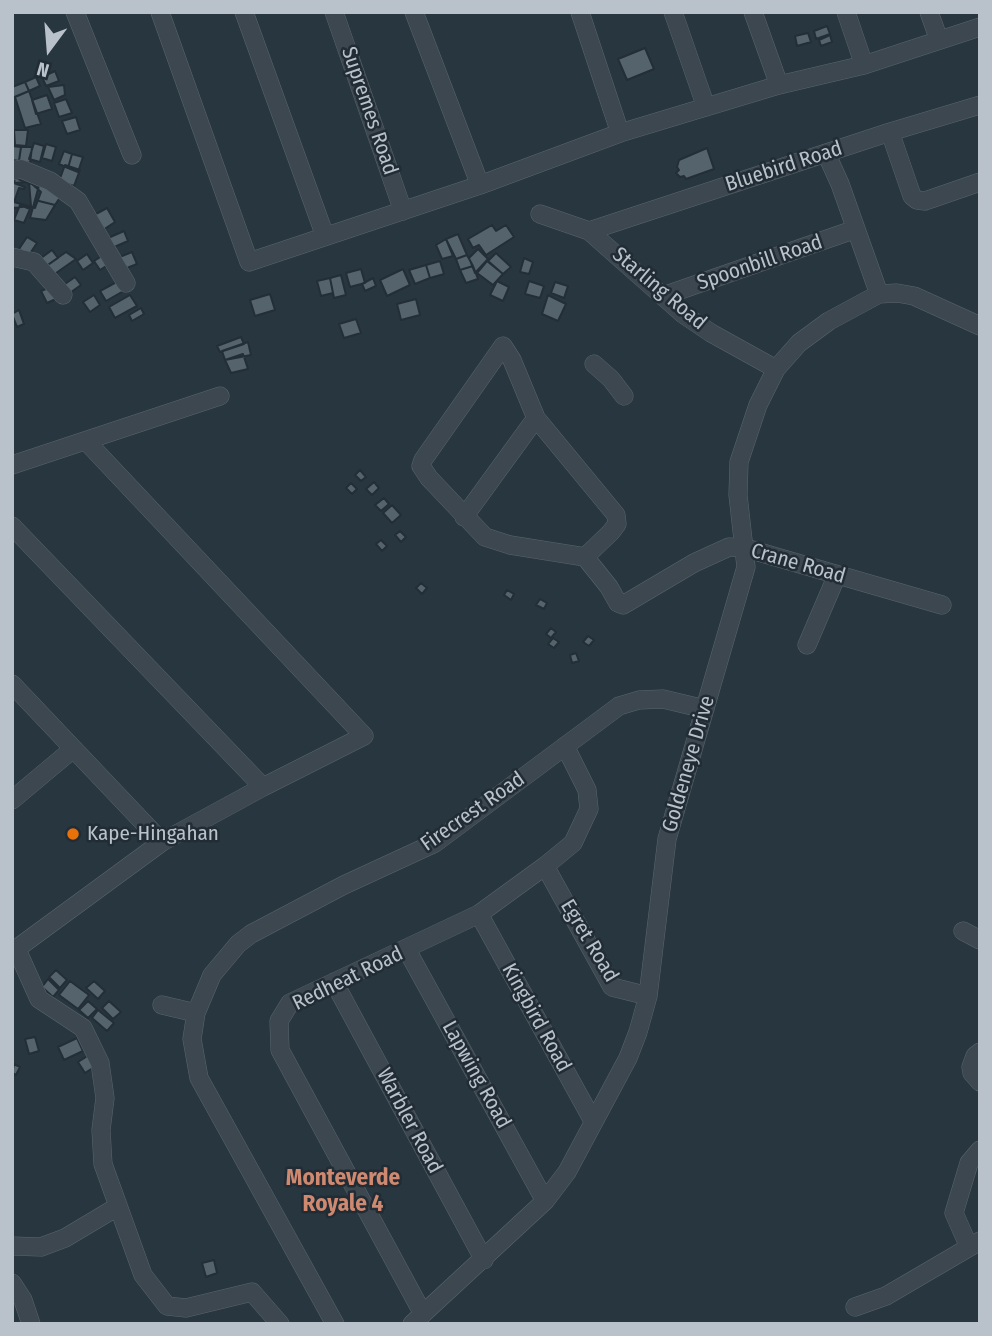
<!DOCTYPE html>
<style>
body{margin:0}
#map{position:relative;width:992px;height:1336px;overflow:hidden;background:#283640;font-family:"Fira Sans Condensed",sans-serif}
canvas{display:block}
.frame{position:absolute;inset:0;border:14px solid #b9c2ca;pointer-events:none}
.north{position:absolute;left:14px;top:14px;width:70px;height:70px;-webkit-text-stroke:5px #212c35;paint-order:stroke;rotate:196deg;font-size:19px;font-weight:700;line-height:28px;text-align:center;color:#b9c2ca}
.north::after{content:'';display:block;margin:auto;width:24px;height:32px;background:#b9c2ca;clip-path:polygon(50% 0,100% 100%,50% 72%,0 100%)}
</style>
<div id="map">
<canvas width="992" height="1336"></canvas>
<div class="frame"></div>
<div class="north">N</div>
</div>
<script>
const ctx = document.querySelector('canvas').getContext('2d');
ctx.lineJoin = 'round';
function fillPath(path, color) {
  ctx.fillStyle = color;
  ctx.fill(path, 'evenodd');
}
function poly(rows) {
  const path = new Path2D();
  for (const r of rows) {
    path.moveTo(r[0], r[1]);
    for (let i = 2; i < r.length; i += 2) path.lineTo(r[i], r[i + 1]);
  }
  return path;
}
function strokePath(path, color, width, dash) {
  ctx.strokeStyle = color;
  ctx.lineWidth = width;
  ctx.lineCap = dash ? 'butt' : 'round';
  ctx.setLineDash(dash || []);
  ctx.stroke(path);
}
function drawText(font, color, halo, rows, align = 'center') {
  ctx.font = font + ' "Fira Sans Condensed",sans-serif';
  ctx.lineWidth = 5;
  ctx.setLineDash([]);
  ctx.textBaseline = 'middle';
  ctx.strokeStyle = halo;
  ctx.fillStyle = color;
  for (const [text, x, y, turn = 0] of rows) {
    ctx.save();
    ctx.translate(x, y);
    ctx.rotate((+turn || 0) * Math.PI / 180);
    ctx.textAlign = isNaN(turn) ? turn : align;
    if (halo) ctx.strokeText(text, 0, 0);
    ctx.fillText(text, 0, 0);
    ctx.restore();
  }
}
const building = poly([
 [827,26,830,34,816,39,814,31,827,26],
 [808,33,811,42,797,46,795,36,808,33],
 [830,35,832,42,821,46,819,40,830,35],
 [645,48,654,69,627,80,618,59,645,48],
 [55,71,59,81,46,86,42,77,55,71],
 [36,77,40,86,29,91,25,82,36,77],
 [25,82,29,91,12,98,12,87,25,82],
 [64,85,65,95,54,100,48,87,64,85],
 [29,91,41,124,25,128,15,97,29,91],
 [47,95,52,109,36,114,32,100,47,95],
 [66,99,72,113,59,117,54,103,66,99],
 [76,117,80,130,67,134,62,121,76,117],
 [14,130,28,130,26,146,15,145,14,130],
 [34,143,44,146,40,162,29,159,34,143],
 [46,144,56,147,52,161,42,158,46,144],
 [12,146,21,147,19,161,12,160,12,146],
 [21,147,32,147,30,163,19,161,21,147],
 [707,148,714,169,686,179,684,176,680,177,676,173,679,170,677,167,679,160,707,148],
 [64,151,72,154,68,168,59,164,64,151],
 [72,154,83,157,78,172,68,168,72,154],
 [65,165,80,170,74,186,59,181,65,165],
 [15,178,32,184,41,192,35,208,14,202,19,188,24,189,25,187,14,183,15,178],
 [29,182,31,206,12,208,12,183,29,182],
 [40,182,63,193,55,205,35,200,40,182],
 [35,200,55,205,46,220,30,218,35,200],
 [20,205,30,209,24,223,14,220,20,205],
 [107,208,115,222,103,230,94,215,107,208],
 [492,225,496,231,506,225,514,237,486,255,479,245,473,248,468,239,492,225],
 [124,231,128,241,112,248,108,238,124,231],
 [458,234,467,255,456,259,446,239,458,234],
 [27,237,37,243,29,255,19,249,27,237],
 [446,239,453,256,442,259,436,245,446,239],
 [478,249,488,259,475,273,469,258,478,249],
 [52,250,58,258,42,269,37,261,52,250],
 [66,252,76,259,49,278,42,269,66,252],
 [132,252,137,264,122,270,117,258,132,252],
 [496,253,511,267,503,274,488,261,496,253],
 [87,254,93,263,83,270,77,261,87,254],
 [105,254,111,263,100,270,94,261,105,254],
 [467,255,473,266,460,270,456,259,467,255],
 [524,258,533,262,529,274,520,272,524,258],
 [440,261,444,274,430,278,426,265,440,261],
 [487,261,503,274,493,285,477,273,487,261],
 [426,265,430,278,415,284,409,270,426,265],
 [473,266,478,279,466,283,460,270,473,266],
 [361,269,365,283,350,287,346,273,361,269],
 [403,269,410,285,387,296,380,280,403,269],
 [341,275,346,295,334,298,330,278,341,275],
 [75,277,81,285,67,295,62,286,75,277],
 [330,278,333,293,321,296,317,281,330,278],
 [373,278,376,286,365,291,362,284,373,278],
 [122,279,127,289,106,301,100,291,122,279],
 [497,281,509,287,503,301,490,295,497,281],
 [529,281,544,286,540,298,525,294,529,281],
 [555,282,568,286,564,298,551,293,555,282],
 [53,286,58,298,47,303,41,291,53,286],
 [270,294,275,310,255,316,250,300,270,294],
 [94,295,100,305,90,312,83,302,94,295],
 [130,295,137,306,115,318,109,307,130,295],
 [548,295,566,304,558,321,542,314,548,295],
 [416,299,420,315,401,320,397,304,416,299],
 [141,308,144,314,132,321,129,315,141,308],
 [19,310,24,324,17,327,12,314,19,310],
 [356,319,361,333,344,338,339,324,356,319],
 [241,337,244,344,220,352,217,346,241,337],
 [248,342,251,355,225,360,222,351,248,342],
 [243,354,248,369,231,373,225,360,243,354],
 [360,470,366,477,361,481,355,475,360,470],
 [374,482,379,488,372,495,366,489,374,482],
 [351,483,357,489,352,494,346,488,351,483],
 [384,498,389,504,381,511,375,505,384,498],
 [392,505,401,515,392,523,383,513,392,505],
 [400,531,406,537,401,542,395,535,400,531],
 [381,540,387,546,382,551,376,544,381,540],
 [421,583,427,588,422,594,416,588,421,583],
 [507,590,514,594,511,600,504,595,507,590],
 [540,599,547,603,544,609,536,605,540,599],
 [551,628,556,632,551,638,546,634,551,628],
 [588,636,594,640,589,646,583,642,588,636],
 [553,638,559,642,554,648,548,644,553,638],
 [576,653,579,661,572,663,570,655,576,653],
 [56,970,67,980,60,988,49,977,56,970],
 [48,979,59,990,53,997,42,987,48,979],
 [70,981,89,995,78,1009,59,995,70,981],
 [94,981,105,991,98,999,86,988,94,981],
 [88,1001,97,1009,88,1018,79,1010,88,1001],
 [109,1001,121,1012,113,1019,102,1008,109,1001],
 [98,1010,114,1023,107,1031,92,1018,98,1010],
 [35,1037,39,1051,29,1054,25,1039,35,1037],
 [77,1038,83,1051,64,1060,58,1047,77,1038],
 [89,1055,96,1066,85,1073,78,1062,89,1055],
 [14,1064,20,1067,16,1075,12,1073,14,1064],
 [214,1260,217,1273,206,1277,202,1263,214,1260]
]);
fillPath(building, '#54636c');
strokePath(building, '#232e37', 2);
const minor = poly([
 [75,12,132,155],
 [160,12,249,262,480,185,620,133,779,85,864,65,980,27],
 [244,12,325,236],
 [334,12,403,211],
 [414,12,480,185],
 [580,12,620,133],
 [673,12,706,107],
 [753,12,779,85],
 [846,12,864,65],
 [929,12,939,40],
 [890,132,912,196,917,200,925,201,980,182],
 [826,153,840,184,879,294],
 [12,171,21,169,50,181,78,201,126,283],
 [540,214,589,231,683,314,711,333,776,369],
 [589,231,890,132,980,105],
 [12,257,34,262,63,295],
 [663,296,856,229],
 [594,364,611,379,624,396],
 [12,465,220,396],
 [464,517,536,418],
 [12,526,263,787],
 [585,557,611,532,617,524,616,515,536,418,512,360,503,346,423,460,421,466,429,478,485,537,510,545,585,557,609,587,618,603,623,605,694,563,729,547,745,548,942,605],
 [807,645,837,575],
 [12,684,162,842],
 [12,800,73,749],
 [545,866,612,987,648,996],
 [479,914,593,1121],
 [963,931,980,940],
 [17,950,39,999,83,1028,100,1063,105,1098,101,1130,103,1164,143,1275,167,1306,186,1308,252,1292,280,1324],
 [407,950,545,1201],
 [12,952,162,842,263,787,364,736,86,441],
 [334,982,484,1260],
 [162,1005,196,1013],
 [980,1052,975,1056,971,1067,972,1073,980,1082],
 [12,1246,41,1247,65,1238,117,1207],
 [969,1247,954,1213,969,1163,980,1150],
 [12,1283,23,1300,31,1324],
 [855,1307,886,1296,980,1241],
 [423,1314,280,1050,279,1021,290,1003,479,914,545,866,573,843,589,809,587,790,565,746],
 [335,1324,199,1078,192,1039,196,1013,212,975,238,944,251,934,344,885,435,843,619,706,639,700,663,699,705,709],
 [412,1324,545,1201,567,1172,628,1058,638,1032,648,996,667,839,746,567,738,495,739,462,758,405,776,369,799,343,829,321,879,294,897,293,914,296,980,326]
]);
strokePath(minor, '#5a656d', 19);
strokePath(minor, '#3c4750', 18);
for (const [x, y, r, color] of [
 [73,834,7,"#e8710a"]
]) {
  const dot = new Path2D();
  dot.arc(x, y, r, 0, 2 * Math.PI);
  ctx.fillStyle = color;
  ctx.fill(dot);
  strokePath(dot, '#212c35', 2.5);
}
drawText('21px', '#b9c2ca', '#212c35', [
 ["Supremes Road",369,111,71],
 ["Bluebird Road",784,167,-18],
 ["Spoonbill Road",760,263,-19],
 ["Starling Road",659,289,40],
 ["Crane Road",798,564,16],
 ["Goldeneye Drive",689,764,-74],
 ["Firecrest Road",473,812,-35],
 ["Egret Road",589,941,59],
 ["Redheat Road",348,979,-26],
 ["Kingbird Road",536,1018,61],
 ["Lapwing Road",476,1075,61],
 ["Warbler Road",409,1121,62]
]);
drawText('21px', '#b9c2ca', '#212c35', [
 ["Kape-Hingahan",87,834]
], 'left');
drawText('bold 23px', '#ce8970', '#212c35', [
 ["Monteverde",343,1179],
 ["Royale 4",343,1205]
]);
</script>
